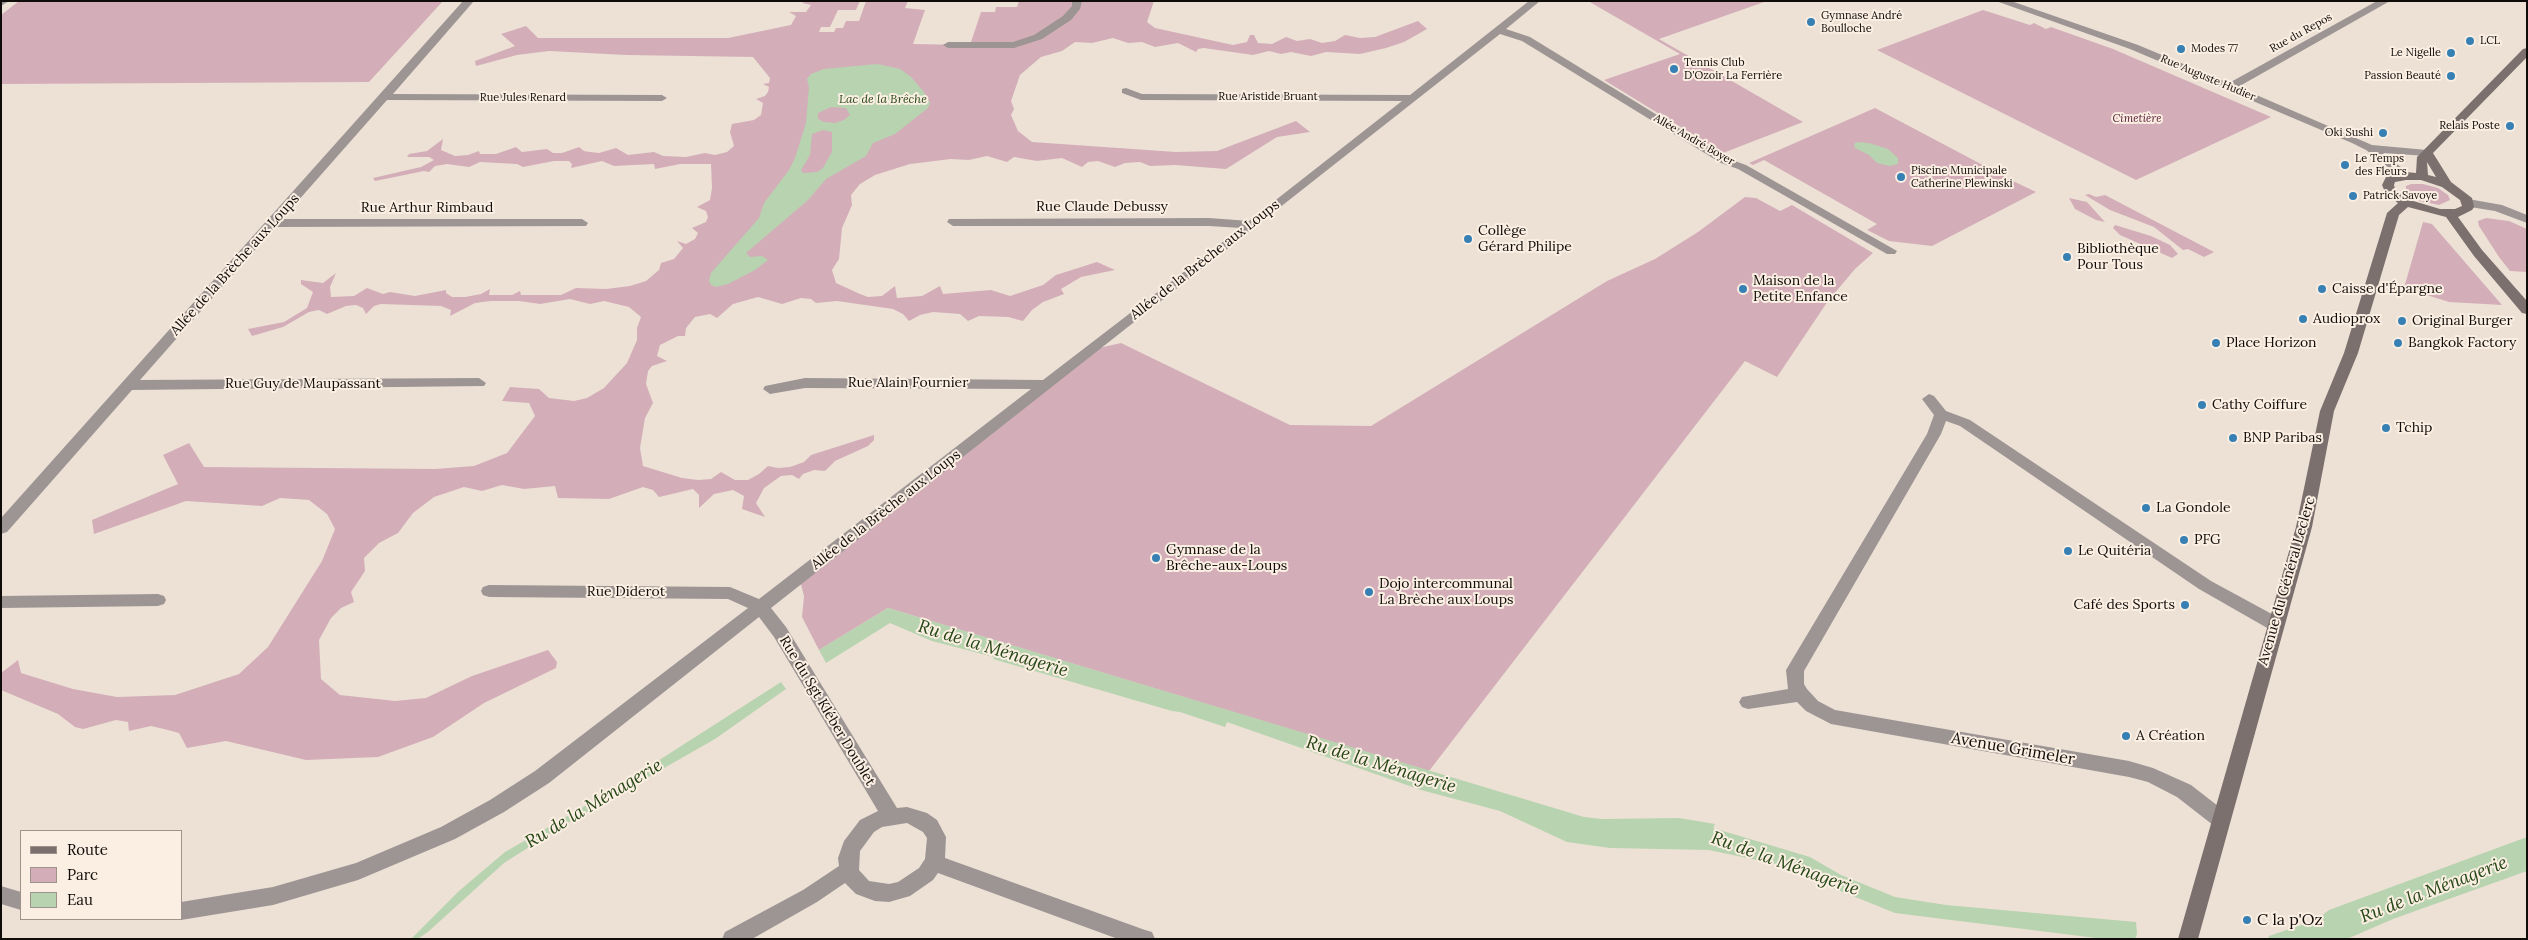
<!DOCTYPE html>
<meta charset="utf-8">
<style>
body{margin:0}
#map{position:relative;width:2528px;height:940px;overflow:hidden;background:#ede1d5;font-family:Lora,serif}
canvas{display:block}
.frame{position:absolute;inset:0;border:2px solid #0f0b08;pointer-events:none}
.legend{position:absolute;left:20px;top:830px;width:162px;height:90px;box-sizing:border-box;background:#fbeee2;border:1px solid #9d938b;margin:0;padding:6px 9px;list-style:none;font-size:15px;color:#0f0b08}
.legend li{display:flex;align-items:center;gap:10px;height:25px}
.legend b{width:25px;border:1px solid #9d938b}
</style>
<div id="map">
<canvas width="2528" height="940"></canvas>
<div class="frame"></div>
<ul class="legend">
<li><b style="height:6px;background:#7b706e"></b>Route</li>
<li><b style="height:14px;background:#d3aeb9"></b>Parc</li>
<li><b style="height:14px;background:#b8d3af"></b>Eau</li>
</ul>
</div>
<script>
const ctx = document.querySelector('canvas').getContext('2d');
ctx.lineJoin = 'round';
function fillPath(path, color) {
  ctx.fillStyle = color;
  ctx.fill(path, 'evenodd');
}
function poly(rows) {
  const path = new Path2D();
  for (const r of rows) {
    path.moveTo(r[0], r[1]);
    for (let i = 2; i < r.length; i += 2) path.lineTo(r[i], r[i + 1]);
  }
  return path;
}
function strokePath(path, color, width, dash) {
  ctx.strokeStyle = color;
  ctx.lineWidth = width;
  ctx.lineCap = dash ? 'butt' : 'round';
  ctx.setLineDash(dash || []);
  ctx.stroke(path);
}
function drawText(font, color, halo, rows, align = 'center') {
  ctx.font = font + ' Lora,serif';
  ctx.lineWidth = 4;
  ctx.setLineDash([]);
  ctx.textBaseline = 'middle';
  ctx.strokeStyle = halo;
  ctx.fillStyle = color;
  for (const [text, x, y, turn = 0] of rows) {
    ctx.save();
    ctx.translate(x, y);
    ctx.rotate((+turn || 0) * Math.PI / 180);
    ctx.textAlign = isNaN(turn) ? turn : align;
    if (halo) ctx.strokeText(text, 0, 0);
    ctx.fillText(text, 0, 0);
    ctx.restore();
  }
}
fillPath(poly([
 [19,1,443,1,369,82,1,84,1,15],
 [807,1,860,1,856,10,838,10,830,27,821,27,819,32,834,32,836,28,843,28,846,21,859,21,866,1,908,1,905,8,925,10,913,44,970,45,981,12,995,12,996,7,1017,7,1019,1,1154,1,1147,22,1155,28,1233,45,1247,42,1250,35,1254,35,1258,43,1272,44,1286,37,1297,41,1310,39,1322,43,1335,41,1345,35,1360,38,1375,37,1418,21,1427,29,1404,42,1386,48,1360,54,1326,52,1311,56,1291,52,1281,54,1269,51,1253,55,1204,48,1198,49,1196,52,1178,43,1155,47,1142,42,1128,43,1113,38,1092,43,1075,42,1062,51,1041,57,1020,75,1011,101,1014,109,1011,115,1018,131,1032,142,1176,152,1217,151,1296,121,1310,132,1277,137,1226,169,1175,165,1150,166,1140,162,1125,163,1115,167,1098,161,1088,162,1082,167,1062,158,1037,161,1014,157,1007,162,987,156,969,160,951,159,910,164,875,175,860,184,851,195,852,205,842,228,839,259,832,270,836,283,860,294,868,297,882,296,895,286,897,298,922,296,940,286,943,294,991,290,1010,296,1043,285,1056,275,1097,262,1115,270,1081,277,1061,289,1064,294,1043,302,1032,310,1023,321,1008,317,979,316,968,321,960,314,933,312,920,315,909,321,903,314,893,309,837,301,816,303,811,299,801,298,782,304,758,297,733,304,717,318,710,314,695,317,686,328,685,336,678,336,660,345,657,356,667,361,652,366,648,371,646,384,653,403,645,418,640,448,643,466,682,478,698,480,711,479,721,472,735,480,748,480,759,474,768,466,778,468,790,467,804,462,811,455,874,435,874,440,868,446,835,461,825,471,814,470,803,474,799,479,792,475,781,476,764,488,756,503,765,517,742,509,744,496,733,490,714,494,699,508,699,495,693,489,659,497,653,490,643,487,609,499,558,498,555,486,524,489,502,485,482,491,464,487,434,497,413,513,398,533,379,543,364,558,365,571,351,592,354,602,341,608,331,618,319,640,321,679,340,695,395,701,426,698,472,676,548,650,557,662,556,668,484,703,433,737,378,757,306,760,226,741,187,748,179,733,164,729,151,726,129,731,128,722,116,720,83,729,75,727,58,714,1,690,1,673,18,660,21,673,73,689,117,697,175,695,239,674,268,647,322,561,335,529,327,514,309,500,280,498,262,506,186,501,94,534,92,520,178,484,163,455,189,443,204,467,435,469,474,466,507,453,535,416,529,403,502,401,510,387,539,389,549,398,574,401,587,398,604,388,627,363,637,340,637,328,641,317,629,307,604,301,590,304,570,299,540,304,519,301,491,301,475,303,450,316,451,310,441,306,381,304,374,306,366,314,363,308,356,305,346,306,327,314,319,310,309,312,283,327,252,336,248,329,284,322,307,308,313,292,301,284,301,280,323,283,336,273,330,287,331,297,354,296,367,288,383,294,390,292,415,296,446,290,446,293,452,297,465,297,481,294,490,289,489,295,512,295,520,291,521,295,561,295,576,288,606,289,630,286,646,281,659,270,661,263,674,259,683,248,677,241,686,244,695,239,698,233,692,228,706,222,708,217,706,211,697,207,710,200,712,188,711,164,680,164,655,169,654,164,614,166,602,161,571,168,572,164,569,161,554,161,523,167,517,164,480,162,469,167,447,164,435,166,429,172,424,171,375,181,373,178,421,167,434,160,429,157,407,157,409,154,427,151,443,139,441,150,455,156,468,155,479,151,480,154,496,154,516,147,522,152,547,149,553,153,562,153,579,147,584,151,590,152,599,153,616,148,628,155,654,152,663,156,686,157,705,153,715,155,727,152,734,146,730,132,732,124,754,120,761,115,763,103,756,99,765,96,768,92,769,87,763,84,769,83,770,78,753,57,626,55,549,51,517,55,476,66,475,61,515,46,501,34,526,26,538,38,728,38,791,25,796,16,789,12,806,12,811,5,802,3],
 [1588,1,1767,1,1659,39,1803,122,1723,153,1604,80,1680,54],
 [1983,10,2030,25,2034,23,2046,29,2051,27,2113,49,2271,117,2136,180,1877,50],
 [1875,108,2013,181,2036,192,1932,246,1889,241,1867,230,1877,224,1764,160,1753,165,1749,163],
 [2411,184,2423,184,2438,188,2448,195,2450,200,2439,205,2420,201,2406,192,2406,186],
 [2089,194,2096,197,2105,195,2214,252,2204,257,2188,249,2183,250,2154,227,2110,210,2085,195],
 [1745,197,1756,198,1780,211,1792,205,1873,253,1855,269,1828,301,1777,377,1745,361,1429,771,888,608,819,650,802,617,804,596,799,577,1099,348,1121,343,1290,425,1371,426,1607,281,1655,259,1698,232],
 [2069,198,2087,202,2105,222,2096,220,2075,209],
 [2486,218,2509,221,2527,229,2527,272,2510,271,2499,257,2479,226,2478,221],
 [2423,222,2432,224,2502,305,2449,302,2404,288],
 [2115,225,2151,236,2170,245,2178,254,2172,258,2120,235,2113,228]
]), '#d3aeb9');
fillPath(poly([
 [877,64,900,69,911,77,924,92,930,103,928,108,895,134,873,143,866,156,826,179,808,200,746,253,750,257,762,256,768,260,755,270,728,284,716,287,711,285,709,281,711,273,759,218,764,203,789,170,795,158,806,123,809,87,807,79,811,74,824,69],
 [831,107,846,108,850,115,844,120,835,123,824,122,818,119,818,113],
 [823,130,832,132,832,152,823,168,817,172,803,173,801,170,810,155,812,134],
 [1857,142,1869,143,1888,149,1898,158,1898,164,1890,166,1877,163,1869,155,1855,148,1854,144],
 [888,608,1584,817,1602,819,1679,818,1715,824,1713,828,1810,857,1841,875,1895,897,1946,905,2136,922,2137,934,2135,939,2104,939,1895,913,1771,863,1709,850,1610,848,1567,842,1500,811,1421,790,1227,722,1225,727,1180,712,1172,711,993,659,994,657,932,641,890,623,826,663,819,650],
 [781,682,786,689,715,739,559,828,504,863,429,931,418,939,411,939,459,891,505,852,611,791],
 [2527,837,2527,871,2393,919,2347,939,2268,939,2269,936,2316,920,2329,910]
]), '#b8d3af');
fillPath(poly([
 [1,1,9,1,1,6,1,1],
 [463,1,474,1,393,94,662,95,667,98,662,101,387,100,282,219,582,219,588,223,586,226,275,227,140,380,479,378,486,383,484,386,132,390,7,532,1,534,1,518,463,1],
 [1072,1,1082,1,1080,9,1071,20,1042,39,1014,48,948,48,943,45,948,42,1013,42,1034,35,1063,16,1072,6,1072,1],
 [1529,1,1540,1,1506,29,1530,37,1729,159,1746,165,1897,251,1895,254,1887,254,1738,169,1721,163,1522,41,1500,34,771,608,786,627,897,808,907,807,927,813,937,820,946,837,945,858,1145,930,1152,932,1155,939,1118,939,938,873,933,880,910,896,889,902,875,901,856,894,845,883,817,902,752,939,722,939,725,932,803,890,839,866,838,858,844,841,860,820,878,811,774,637,759,617,549,783,504,812,455,839,358,880,273,905,181,920,177,919,181,919,181,902,273,887,356,863,441,827,490,800,535,771,748,608,728,599,489,597,483,595,481,591,483,587,489,585,730,587,759,599,1031,389,805,388,770,394,763,389,765,386,805,378,1043,380,1241,228,1209,226,953,226,947,222,949,219,1209,218,1249,221,1402,101,1141,100,1122,93,1122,89,1126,88,1142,94,1410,95,1529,1],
 [907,823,923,832,927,838,925,859,919,868,898,882,889,884,869,881,859,870,860,851,874,832,882,827,907,823],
 [1996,1,2011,1,2138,45,2229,83,2377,1,2390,1,2238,87,2372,145,2427,150,2433,153,2427,156,2383,153,2412,176,2410,178,2402,178,2366,150,2352,143,2130,49,1996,1],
 [2468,199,2502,205,2527,215,2527,223,2495,211,2464,206,2462,203,2468,199],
 [1929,394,1934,396,1946,411,1970,420,2211,581,2281,619,2283,624,2281,629,2275,630,2269,629,2199,589,1960,426,1946,421,1941,434,1804,671,1804,684,1807,689,1818,701,1835,710,2129,761,2153,768,2191,785,2227,813,2229,819,2227,825,2220,827,2213,825,2177,797,2148,782,2129,777,1831,724,1806,711,1797,702,1748,709,1742,707,1739,702,1742,697,1788,689,1786,670,1789,665,1927,434,1934,415,1922,399,1929,394],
 [158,594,164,596,166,600,164,604,158,606,1,608,1,596,158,594],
 [1,886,21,892,21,910,1,904,1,886]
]), '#9d9594');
fillPath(poly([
 [2527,48,2527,57,2433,153,2451,182,2472,198,2474,207,2472,210,2458,217,2482,250,2527,301,2527,314,2522,313,2474,256,2446,217,2408,207,2399,215,2358,353,2334,411,2312,527,2198,939,2178,939,2296,527,2320,411,2344,353,2387,213,2398,203,2386,194,2382,185,2386,177,2406,172,2416,173,2417,157,2523,49,2527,48],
 [2427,162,2436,177,2428,175,2427,162],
 [2406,180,2421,180,2442,187,2460,200,2462,206,2455,209,2440,209,2410,200,2395,189,2394,185,2395,182,2406,180]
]), '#7b706e');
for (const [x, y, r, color] of [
 [1811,22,5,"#3680b4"],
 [2470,41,5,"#3680b4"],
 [2181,49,5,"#3680b4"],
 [2451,53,5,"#3680b4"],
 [1674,69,5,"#3680b4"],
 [2451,76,5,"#3680b4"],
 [2510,126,5,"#3680b4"],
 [2383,133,5,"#3680b4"],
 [2345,165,5,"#3680b4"],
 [1901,177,5,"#3680b4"],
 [2353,196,5,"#3680b4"],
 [1468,239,5,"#3680b4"],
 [2067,257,5,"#3680b4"],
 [1743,289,5,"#3680b4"],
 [2322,289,5,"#3680b4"],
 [2303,319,5,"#3680b4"],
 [2402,321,5,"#3680b4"],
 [2216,343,5,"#3680b4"],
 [2398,343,5,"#3680b4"],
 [2202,405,5,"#3680b4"],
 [2386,428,5,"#3680b4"],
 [2233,438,5,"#3680b4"],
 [2146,508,5,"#3680b4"],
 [2184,540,5,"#3680b4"],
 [2068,551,5,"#3680b4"],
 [1156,558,5,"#3680b4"],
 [1369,592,5,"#3680b4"],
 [2185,605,5,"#3680b4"],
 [2126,736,5,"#3680b4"],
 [2247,920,5,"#3680b4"]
]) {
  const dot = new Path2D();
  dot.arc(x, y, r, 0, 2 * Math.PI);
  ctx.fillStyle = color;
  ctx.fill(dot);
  strokePath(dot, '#fbeee2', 2);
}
drawText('11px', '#0f0b08', '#fbeee2', [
 ["Gymnase André",1821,16],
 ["Boulloche",1821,29],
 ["LCL",2480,41],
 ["Modes 77",2191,49],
 ["Le Nigelle",2441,53,"right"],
 ["Tennis Club",1684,63],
 ["D'Ozoir La Ferrière",1684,76],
 ["Passion Beauté",2441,76,"right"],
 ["Relais Poste",2500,126,"right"],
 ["Oki Sushi",2373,133,"right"],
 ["Le Temps",2355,159],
 ["des Fleurs",2355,172],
 ["Piscine Municipale",1911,171],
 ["Catherine Plewinski",1911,184],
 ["Patrick Savoye",2363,196]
], 'left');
drawText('11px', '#0f0b08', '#fbeee2', [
 ["Rue du Repos",2301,33,-29],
 ["Rue Auguste Hudier",2208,78,23],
 ["Rue Aristide Bruant",1268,97],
 ["Rue Jules Renard",523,98],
 ["Allée André Boyer",1694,140,30]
]);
drawText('italic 11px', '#592037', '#fbeee2', [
 ["Cimetière",2137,119]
]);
drawText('italic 12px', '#244715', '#fbeee2', [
 ["Lac de la Brêche",883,100]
]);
drawText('14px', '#0f0b08', '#fbeee2', [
 ["Rue Claude Debussy",1102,207],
 ["Rue Arthur Rimbaud",427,208],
 ["Allée de la Brèche aux Loups",1205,260,-38],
 ["Allée de la Brèche aux Loups",235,265,-48],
 ["Rue Alain Fournier",908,383],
 ["Rue Guy de Maupassant",303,384],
 ["Allée de la Brèche aux Loups",886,510,-38],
 ["Avenue du Général Leclerc",2287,581,-74],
 ["Rue Diderot",626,592],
 ["Rue du Sgt Kléber Doublet",827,711,59]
]);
drawText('14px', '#0f0b08', '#fbeee2', [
 ["Collège",1478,231],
 ["Gérard Philipe",1478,247],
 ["Bibliothèque",2077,249],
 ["Pour Tous",2077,265],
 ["Maison de la",1753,281],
 ["Petite Enfance",1753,297],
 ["Caisse d'Épargne",2332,289],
 ["Audioprox",2313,319],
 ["Original Burger",2412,321],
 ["Place Horizon",2226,343],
 ["Bangkok Factory",2408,343],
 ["Cathy Coiffure",2212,405],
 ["Tchip",2396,428],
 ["BNP Paribas",2243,438],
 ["La Gondole",2156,508],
 ["PFG",2194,540],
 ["Gymnase de la",1166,550],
 ["Brêche-aux-Loups",1166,566],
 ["Le Quitéria",2078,551],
 ["Dojo intercommunal",1379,584],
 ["La Brèche aux Loups",1379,600],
 ["Café des Sports",2175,605,"right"],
 ["A Création",2136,736]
], 'left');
drawText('16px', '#0f0b08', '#fbeee2', [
 ["Avenue Grimeler",2013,749,10]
]);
drawText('16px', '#0f0b08', '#fbeee2', [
 ["C la p'Oz",2257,920]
], 'left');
drawText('italic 18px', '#244715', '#fbeee2', [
 ["Ru de la Ménagerie",993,649,17],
 ["Ru de la Ménagerie",1381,765,17],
 ["Ru de la Ménagerie",594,804,-31],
 ["Ru de la Ménagerie",1785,864,20],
 ["Ru de la Ménagerie",2434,890,-21]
]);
</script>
